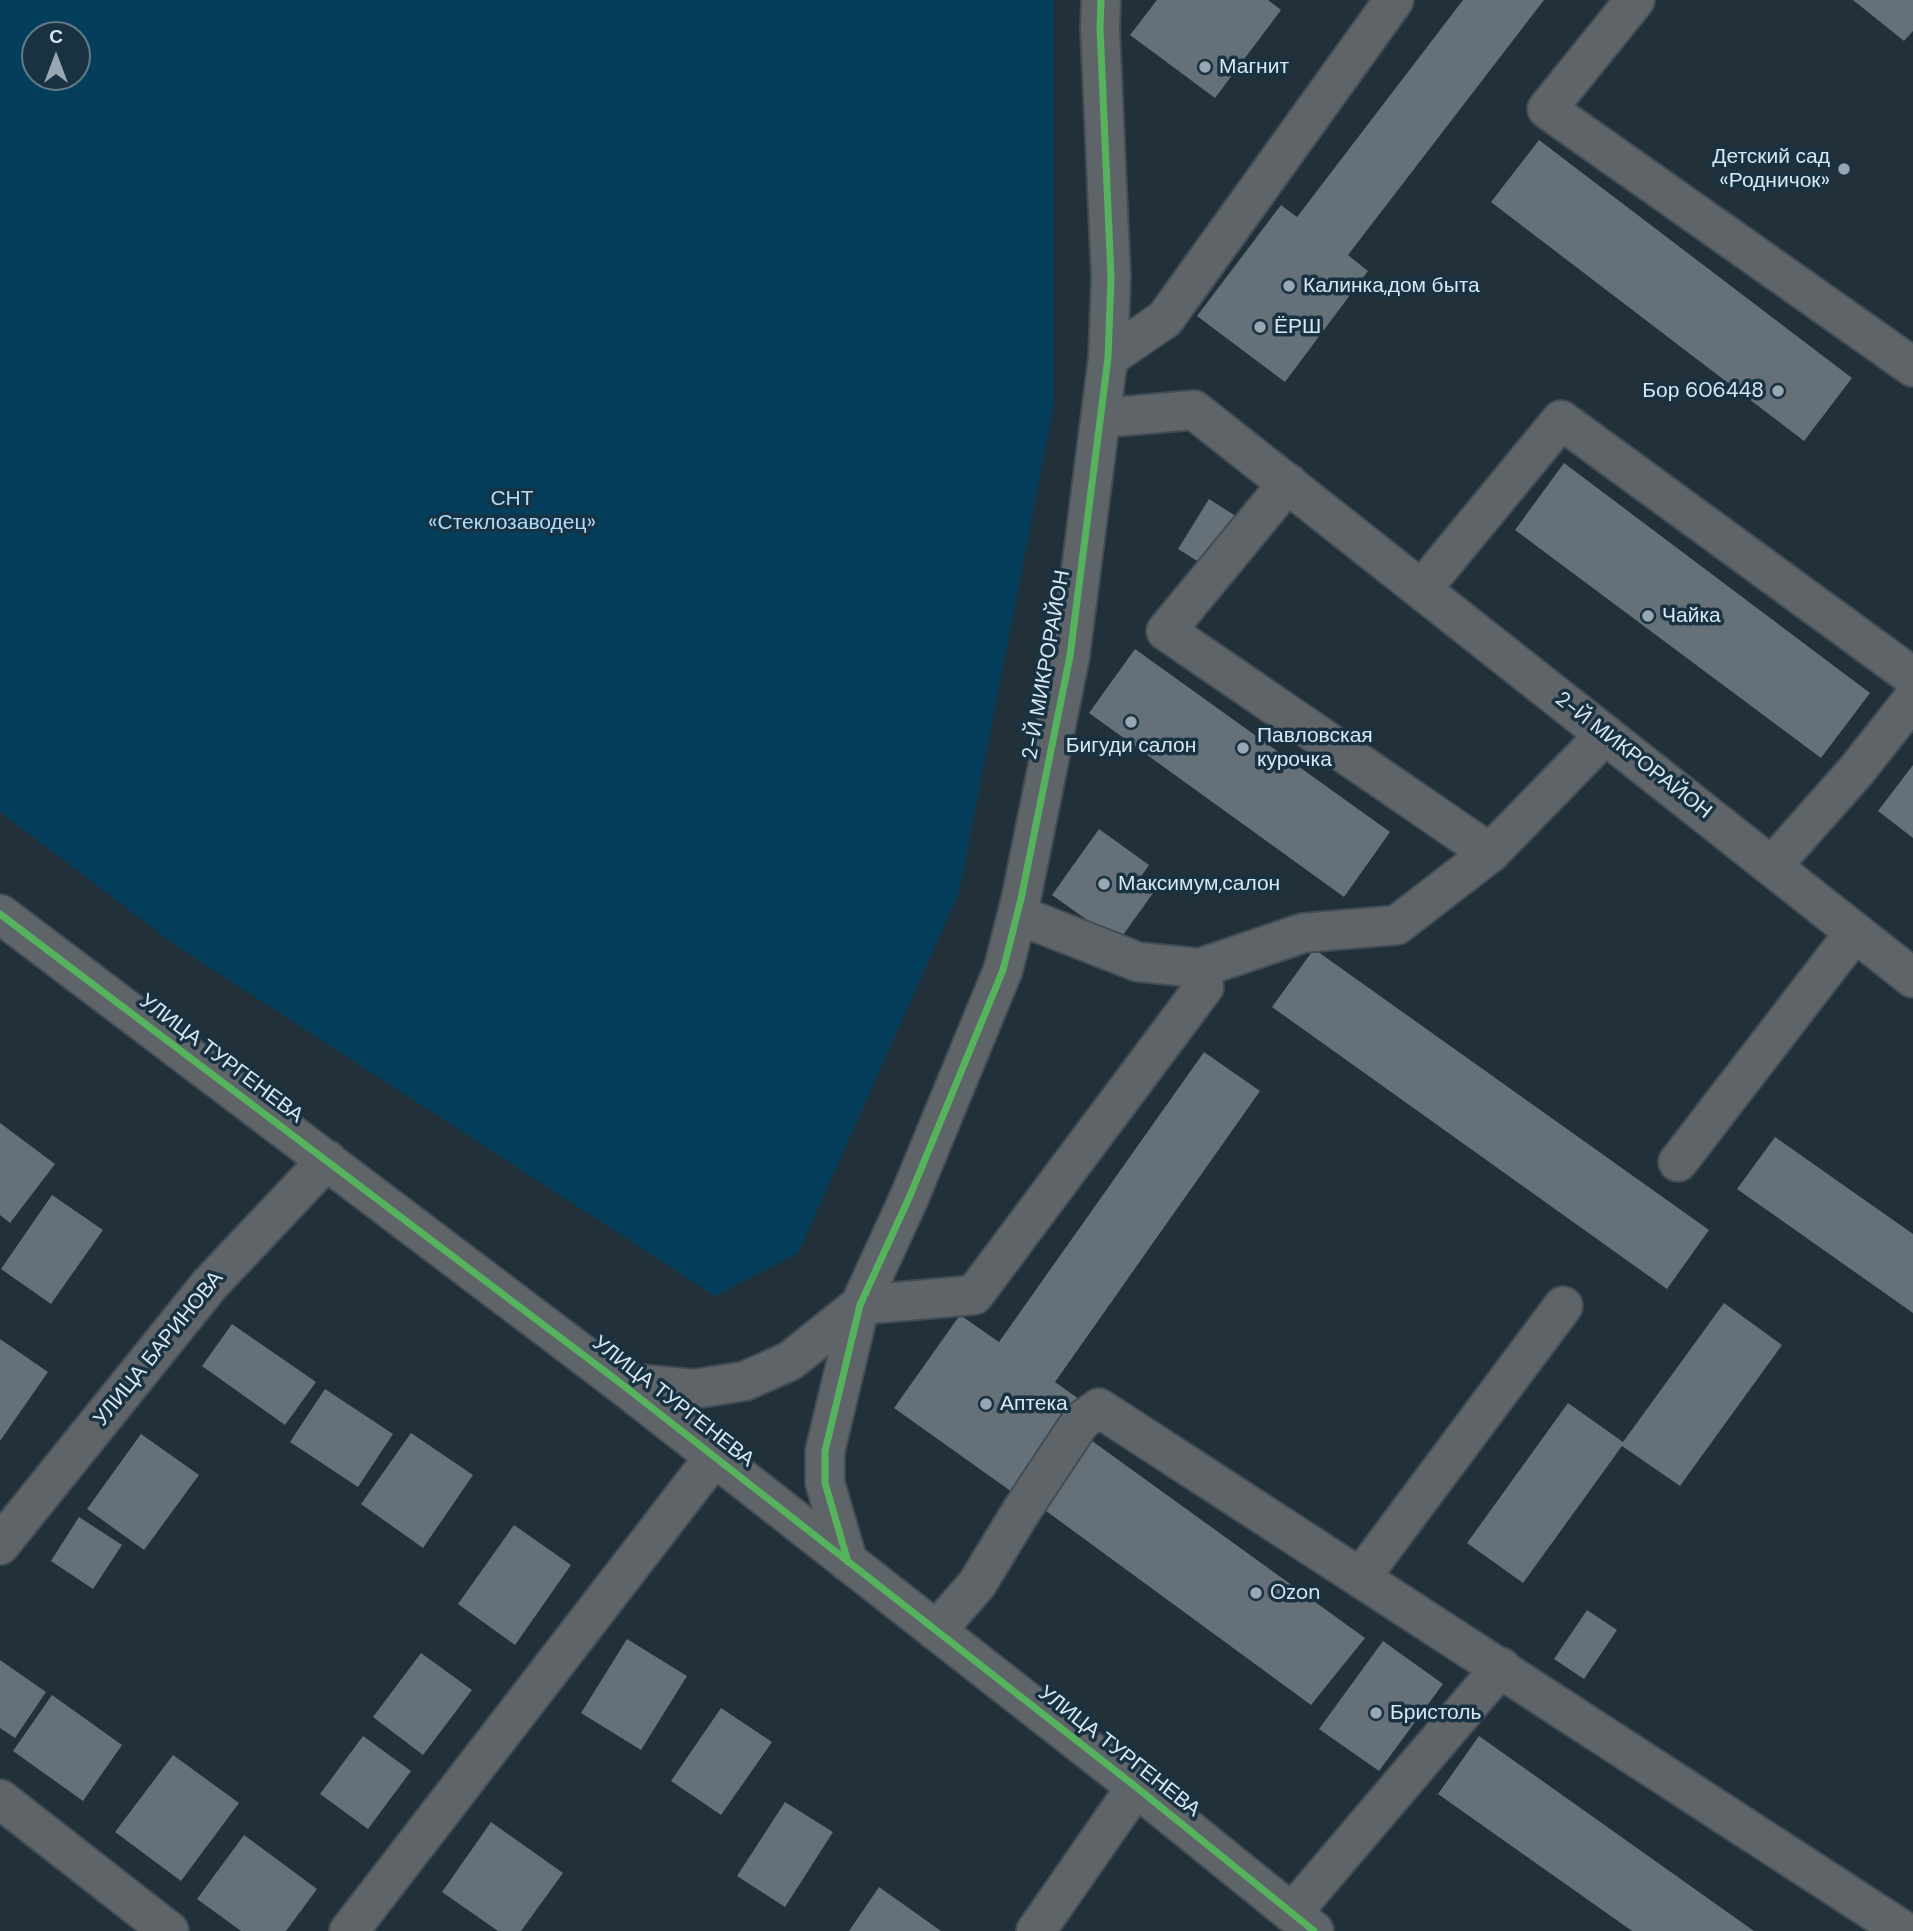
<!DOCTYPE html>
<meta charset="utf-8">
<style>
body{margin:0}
#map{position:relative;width:1913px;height:1931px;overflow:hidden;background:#223039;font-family:"DM Sans",sans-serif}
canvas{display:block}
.north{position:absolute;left:21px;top:21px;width:70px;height:70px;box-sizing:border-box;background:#193242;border:2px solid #657a88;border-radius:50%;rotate:0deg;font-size:19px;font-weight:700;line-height:28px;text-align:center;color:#d8e7f1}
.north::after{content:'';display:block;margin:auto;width:24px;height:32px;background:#98a7b1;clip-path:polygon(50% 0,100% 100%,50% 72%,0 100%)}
</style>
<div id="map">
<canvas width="1913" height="1931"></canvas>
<div class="north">С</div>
</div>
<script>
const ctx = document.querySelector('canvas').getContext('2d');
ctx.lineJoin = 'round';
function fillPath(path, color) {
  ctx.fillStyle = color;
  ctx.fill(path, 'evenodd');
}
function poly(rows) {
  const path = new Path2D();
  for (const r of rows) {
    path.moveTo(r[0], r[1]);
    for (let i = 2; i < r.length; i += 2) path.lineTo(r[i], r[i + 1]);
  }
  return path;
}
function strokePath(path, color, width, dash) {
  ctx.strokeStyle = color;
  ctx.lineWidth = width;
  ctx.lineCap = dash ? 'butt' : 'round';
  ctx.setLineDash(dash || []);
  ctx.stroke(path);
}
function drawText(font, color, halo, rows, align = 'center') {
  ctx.font = font + ' "DM Sans",sans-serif';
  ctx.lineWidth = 7;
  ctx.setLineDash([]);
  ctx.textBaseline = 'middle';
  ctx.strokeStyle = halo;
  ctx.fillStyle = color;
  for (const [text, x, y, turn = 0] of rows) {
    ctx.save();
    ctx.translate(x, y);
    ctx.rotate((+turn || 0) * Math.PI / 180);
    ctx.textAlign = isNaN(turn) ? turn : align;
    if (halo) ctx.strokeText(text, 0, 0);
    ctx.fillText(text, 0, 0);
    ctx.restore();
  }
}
fillPath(poly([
 [0,0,1054,0,1054,405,959,893,798,1253,715,1296,178,947,0,812],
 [35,35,77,35,77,77,35,77]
]), '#053e5a');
fillPath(poly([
 [1157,0,1268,0,1281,10,1215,98,1130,35],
 [1463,0,1544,0,1348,255,1368,271,1285,382,1197,316,1281,205,1297,217],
 [1853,0,1913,0,1913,31,1904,41],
 [1539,140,1852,378,1804,441,1491,202],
 [1564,463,1870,693,1821,758,1515,530],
 [1209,499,1239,518,1207,567,1178,549],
 [1135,649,1390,832,1344,897,1089,713],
 [1913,765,1913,838,1878,811],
 [1099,829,1149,865,1140,878,1156,889,1118,942,1052,895],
 [1314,949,1709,1230,1667,1289,1272,1007],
 [1204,1052,1260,1091,1055,1382,1079,1399,1012,1492,894,1408,960,1315,999,1342],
 [0,1123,55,1164,10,1223,0,1215],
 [1775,1137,1913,1234,1913,1313,1737,1189],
 [52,1195,103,1230,51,1304,1,1269],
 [1724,1303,1782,1345,1680,1486,1622,1446,1523,1583,1467,1543,1568,1403,1623,1442],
 [232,1324,316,1382,285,1425,202,1366],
 [0,1339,48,1372,0,1441],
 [325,1389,393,1434,358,1487,290,1442],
 [411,1433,473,1475,423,1548,361,1504],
 [141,1434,199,1475,144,1550,87,1509],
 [1088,1438,1365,1638,1311,1705,1042,1508],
 [79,1517,122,1545,93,1589,51,1561],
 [514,1525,571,1565,515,1645,458,1604],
 [1587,1610,1617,1630,1584,1679,1554,1659],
 [627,1639,687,1676,641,1750,581,1713],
 [1383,1641,1443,1684,1379,1771,1319,1729],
 [421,1653,472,1690,423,1755,373,1717],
 [0,1660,46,1692,15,1738,0,1728],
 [52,1695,122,1745,83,1801,13,1751],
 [721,1708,772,1742,721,1815,671,1781],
 [363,1736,411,1771,368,1829,320,1794],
 [1479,1736,1754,1931,1632,1931,1438,1794],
 [173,1755,239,1803,181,1881,115,1832],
 [785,1802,833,1832,785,1907,737,1876],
 [491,1822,563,1873,521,1931,498,1931,442,1892],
 [244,1835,317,1889,286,1931,241,1931,197,1899],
 [879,1887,941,1931,849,1931]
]), '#657078');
const minor = poly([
 [1635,0,1547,109,1913,367],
 [1108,358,1165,319,1394,0],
 [1102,418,1194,410,1913,978],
 [1288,483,1166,631,1490,853,1605,735],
 [1422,589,1561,420,1913,677],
 [1772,866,1856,771,1913,699],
 [0,914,619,1382,1136,1787,1314,1931],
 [1018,915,1138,962,1200,968,1303,933,1397,925,1490,853],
 [1678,1162,1855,932],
 [619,1382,694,1389,745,1381,790,1361,860,1305,974,1295,1204,987,1200,968],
 [0,1545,210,1284,327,1160],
 [848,1562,825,1483,825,1451,860,1305,909,1198,1003,970,1021,899,1070,656,1108,358,1111,277,1100,28,1101,0],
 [1361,1577,1563,1306],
 [936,1631,977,1584,1022,1510,1081,1421,1099,1408,1904,1931],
 [0,1799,169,1931],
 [1292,1913,1501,1667],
 [349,1931,715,1456],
 [1036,1931,1136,1787]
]);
strokePath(minor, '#414c55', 42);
strokePath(minor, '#5e6468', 38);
strokePath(poly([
 [0,914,619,1382,1136,1787,1314,1931],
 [848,1562,825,1483,825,1451,860,1305,909,1198,1003,970,1021,899,1070,656,1108,358,1111,277,1100,28,1101,0]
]), '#56b35d', 7);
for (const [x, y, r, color] of [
 [1205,67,7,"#98a7b1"],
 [1844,169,7,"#98a7b1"],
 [1289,286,7,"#98a7b1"],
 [1260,327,7,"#98a7b1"],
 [1778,391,7,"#98a7b1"],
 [1648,616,7,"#98a7b1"],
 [1131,722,7,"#98a7b1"],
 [1243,748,7,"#98a7b1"],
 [1104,884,7,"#98a7b1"],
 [986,1404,7,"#98a7b1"],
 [1256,1593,7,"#98a7b1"],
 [1376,1713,7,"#98a7b1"]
]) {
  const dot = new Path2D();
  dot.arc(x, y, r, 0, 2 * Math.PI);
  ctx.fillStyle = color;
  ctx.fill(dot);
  strokePath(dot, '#193242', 2.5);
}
drawText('21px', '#d8e7f1', '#193242', [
 ["Магнит",1219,67],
 ["Детский сад",1830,157,"right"],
 ["«Родничок»",1830,181,"right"],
 ["Калинка,дом быта",1303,286],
 ["ЁРШ",1274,327],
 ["Бор 606448",1764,391,"right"],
 ["Чайка",1662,616],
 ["Павловская",1257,736],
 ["курочка",1257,760],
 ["Бигуди салон",1131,746,"center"],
 ["Максимум,салон",1118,884],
 ["Аптека",1000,1404],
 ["Ozon",1270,1593],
 ["Бристоль",1390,1713]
], 'left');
drawText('21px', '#afdcfa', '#193242', [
 ["СНТ",512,499],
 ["«Стеклозаводец»",512,523]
]);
drawText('21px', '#d8e7f1', '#193242', [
 ["2-Й МИКРОРАЙОН",1047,665,-80],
 ["2-Й МИКРОРАЙОН",1633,756,38],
 ["УЛИЦА ТУРГЕНЕВА",221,1059,37],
 ["УЛИЦА БАРИНОВА",159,1349,-51],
 ["УЛИЦА ТУРГЕНЕВА",673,1402,38],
 ["УЛИЦА ТУРГЕНЕВА",1119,1752,38]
]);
</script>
